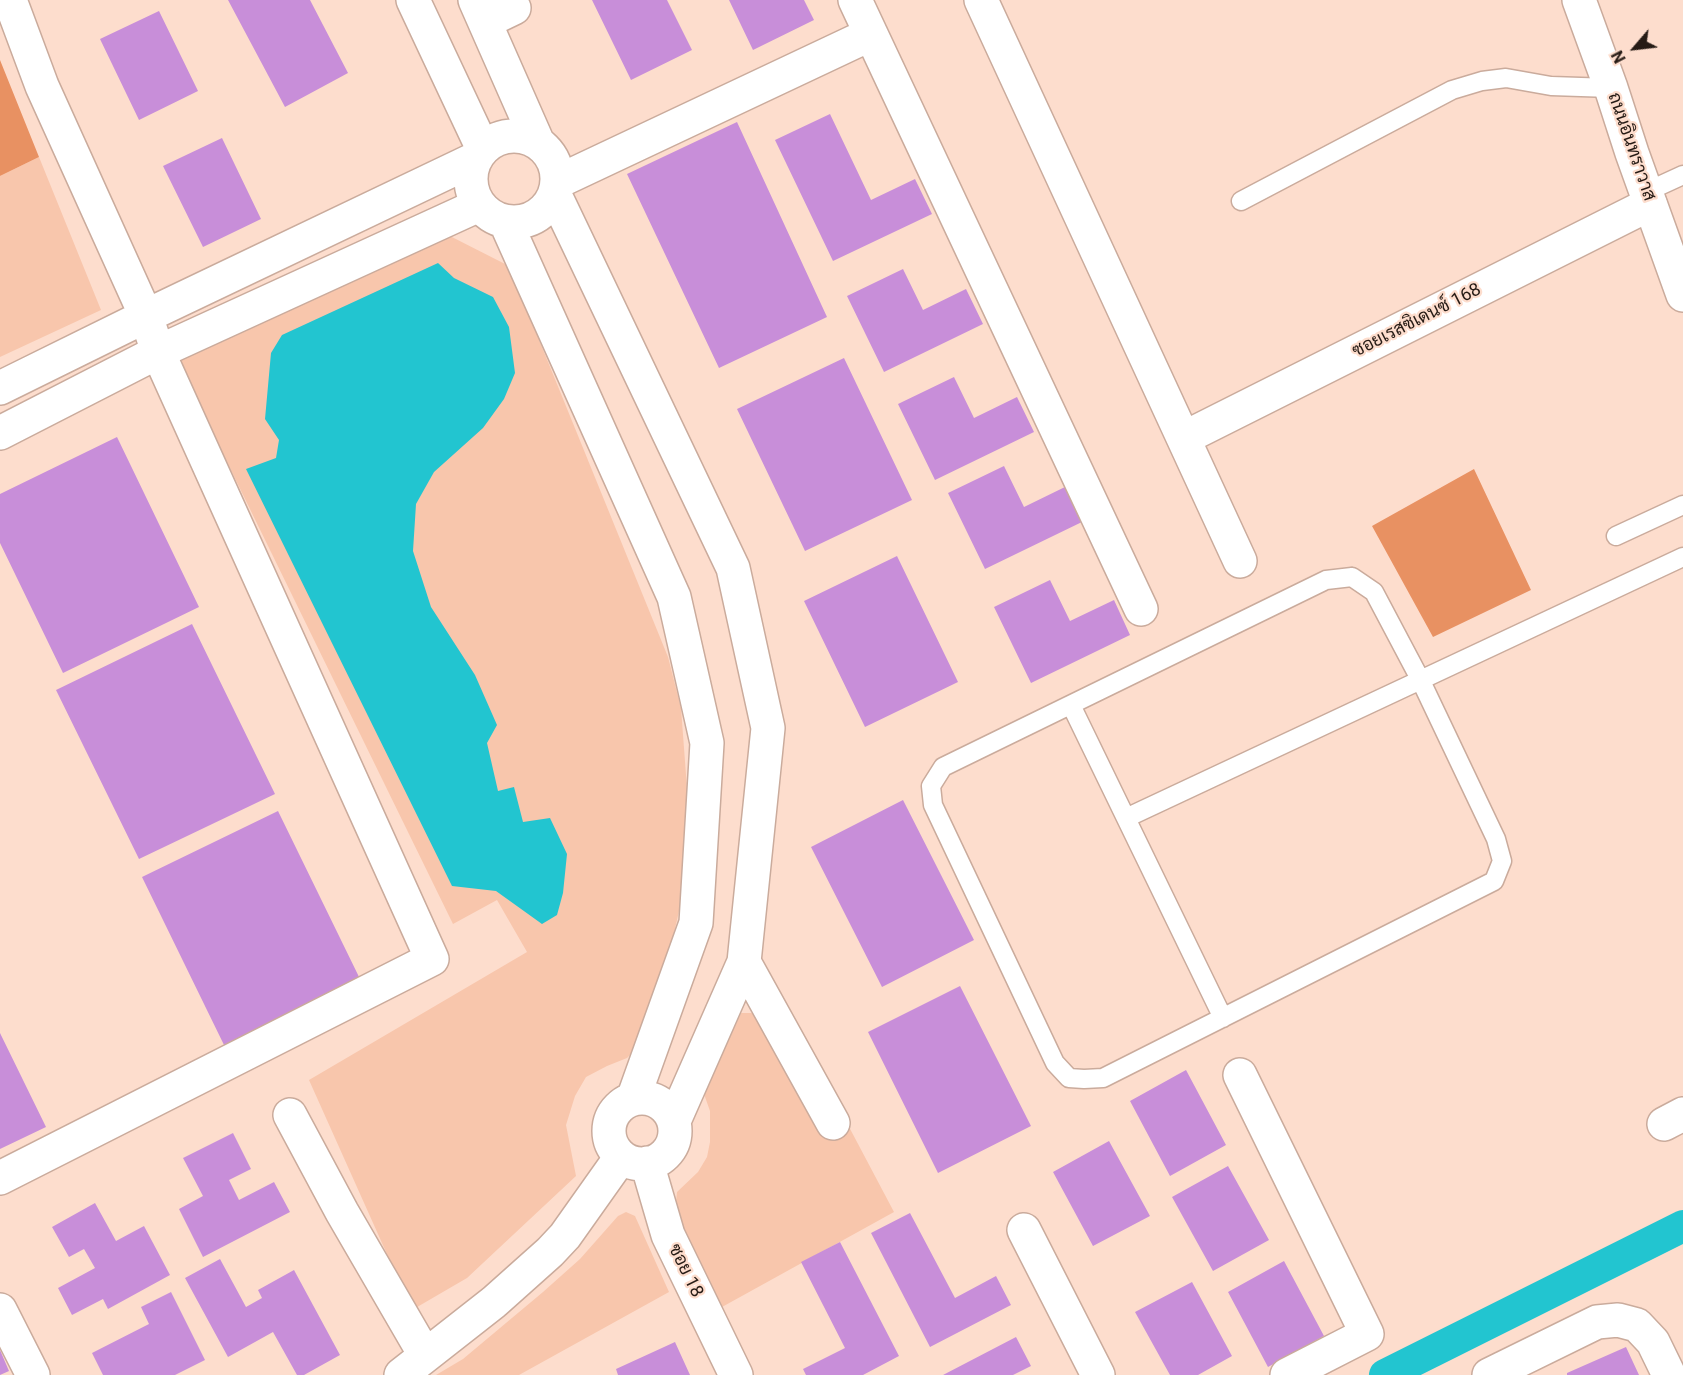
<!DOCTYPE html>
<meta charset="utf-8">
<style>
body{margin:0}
#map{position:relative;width:1683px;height:1375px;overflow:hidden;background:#fdddcd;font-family:Roboto,sans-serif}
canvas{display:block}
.north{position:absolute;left:1605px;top:18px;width:60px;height:60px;-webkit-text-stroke:4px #fdddcd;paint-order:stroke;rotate:242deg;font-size:16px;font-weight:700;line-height:24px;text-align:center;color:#261b15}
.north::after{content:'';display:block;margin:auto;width:21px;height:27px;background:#261b15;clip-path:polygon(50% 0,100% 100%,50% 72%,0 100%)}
</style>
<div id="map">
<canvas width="1683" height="1375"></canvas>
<div class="north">N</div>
</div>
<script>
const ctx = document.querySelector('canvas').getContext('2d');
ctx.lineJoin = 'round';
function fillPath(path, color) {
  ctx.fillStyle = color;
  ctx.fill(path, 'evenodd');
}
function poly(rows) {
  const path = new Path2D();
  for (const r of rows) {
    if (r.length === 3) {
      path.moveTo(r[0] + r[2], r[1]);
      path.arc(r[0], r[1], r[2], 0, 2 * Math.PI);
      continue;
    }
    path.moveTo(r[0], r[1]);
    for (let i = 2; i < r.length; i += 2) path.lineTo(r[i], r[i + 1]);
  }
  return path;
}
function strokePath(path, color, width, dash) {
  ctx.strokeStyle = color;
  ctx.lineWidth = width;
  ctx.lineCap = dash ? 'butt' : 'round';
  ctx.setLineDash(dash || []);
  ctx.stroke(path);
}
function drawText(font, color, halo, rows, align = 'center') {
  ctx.font = font + ' Roboto,Sarabun,sans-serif';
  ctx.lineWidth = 4.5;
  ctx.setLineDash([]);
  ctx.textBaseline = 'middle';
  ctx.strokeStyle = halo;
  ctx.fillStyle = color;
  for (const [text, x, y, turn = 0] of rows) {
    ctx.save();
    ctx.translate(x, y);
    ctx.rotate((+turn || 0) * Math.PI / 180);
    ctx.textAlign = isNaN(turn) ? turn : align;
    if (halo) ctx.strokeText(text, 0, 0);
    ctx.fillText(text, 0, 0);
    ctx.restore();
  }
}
fillPath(poly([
 [39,157,101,310,0,357,0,176],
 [444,233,509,266,668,657,681,708,692,855,662,985,638,1047,627,1058,607,1066,586,1077,575,1096,566,1125,576,1176,467,1278,412,1310,309,1080,527,952,497,900,453,924,178,362,366,272],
 [741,1013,758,1013,848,1125,894,1212,722,1307,675,1213,677,1192,698,1172,707,1157,710,1142,710,1111,704,1094],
 [626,1212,635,1216,669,1292,519,1375,436,1375,463,1359,543,1292,580,1259,618,1216]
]), '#f8c6ac');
fillPath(poly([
 [0,60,39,157,0,176],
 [1474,469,1531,590,1433,637,1372,526]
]), '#e89162');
fillPath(poly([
 [438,263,454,278,493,297,509,327,515,373,504,399,483,428,434,472,416,504,413,551,431,607,475,675,497,725,487,743,498,791,514,787,523,822,550,818,567,854,563,893,557,915,542,924,496,891,452,886,246,469,276,458,279,440,265,419,271,353,282,335]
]), '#22c5d0');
strokePath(poly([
 [1385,1375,1683,1226]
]), '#22c5d0', 32);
fillPath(poly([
 [228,0,310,0,348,73,285,107],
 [592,0,667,0,692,50,631,80],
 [729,0,804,0,814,20,753,50],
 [159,11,198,91,139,120,100,39],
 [830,114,871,200,915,179,932,214,833,261,775,140],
 [737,122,827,317,719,368,627,174],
 [222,138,261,219,203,247,163,166],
 [903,269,923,310,966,289,983,324,884,372,847,296],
 [844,358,912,500,805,551,737,409],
 [954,377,974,418,1017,397,1034,432,935,480,898,404],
 [117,437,199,607,63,673,0,543,0,494],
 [1004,466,1024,507,1067,486,1084,521,985,569,948,493],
 [897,556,958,682,865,727,804,601],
 [1050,580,1070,621,1114,600,1130,635,1031,683,994,607],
 [192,624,275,794,139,859,56,690],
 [903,800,974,940,882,987,811,847],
 [278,811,361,981,225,1047,142,877],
 [960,986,1031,1126,938,1173,868,1032],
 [0,1033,46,1127,0,1149],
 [1186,1070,1226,1145,1170,1176,1130,1101],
 [233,1133,251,1169,229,1180,239,1200,274,1182,290,1212,203,1257,179,1209,203,1196,183,1158],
 [1109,1141,1150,1216,1093,1246,1053,1172],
 [1228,1166,1269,1240,1213,1271,1172,1197],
 [95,1203,116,1241,144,1226,170,1275,108,1309,103,1299,72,1315,58,1288,95,1268,84,1249,69,1257,52,1227],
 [910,1213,955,1298,996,1276,1011,1305,930,1347,871,1233],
 [840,1242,899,1356,863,1375,806,1375,803,1369,845,1348,801,1262],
 [220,1259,246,1307,262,1298,258,1290,294,1270,340,1355,304,1375,297,1375,273,1332,228,1357,185,1278],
 [1284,1261,1324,1336,1268,1367,1228,1292],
 [1192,1282,1232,1356,1198,1375,1170,1375,1135,1312],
 [171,1292,205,1360,175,1375,103,1375,92,1353,149,1324,141,1307],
 [1016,1337,1031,1366,1013,1375,943,1375],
 [675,1342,690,1375,618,1375,616,1369],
 [1626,1347,1639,1375,1567,1375,1567,1373],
 [0,1350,9,1371,0,1375]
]), '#c88ed9');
const lane = poly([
 [1646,192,1683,175],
 [1241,201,1452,90,1482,81,1506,78,1551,86,1611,88],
 [1616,536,1683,505],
 [1352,577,1374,592,1420,679,1496,839,1502,861,1494,881,1103,1078,1084,1079,1069,1078,1055,1063,933,805,931,786,943,767,1326,580,1352,577],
 [1071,705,1223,1018],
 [1126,818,1683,557]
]);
const street = poly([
 [413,0,483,149],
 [475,0,538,143],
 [855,0,1141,609],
 [981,0,1240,561],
 [485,22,514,8],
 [514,179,43],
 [557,182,871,34],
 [555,195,733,568,768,728,744,962,674,1121],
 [506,223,674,597,707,743,696,923,633,1099],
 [0,388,146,316,475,159],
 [0,433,158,352,479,205],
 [1184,438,1650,204],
 [744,962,833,1123],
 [1240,1075,1367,1334,1287,1375],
 [642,1131,33],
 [290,1115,342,1212,425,1355],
 [1664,1124,1683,1114],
 [647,1163,668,1235,736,1375],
 [0,1178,432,959,158,352,146,316,42,86,10,0],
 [1024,1230,1098,1375],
 [0,1310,33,1375],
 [401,1375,494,1302,550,1252,565,1236,621,1157],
 [1489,1375,1597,1322,1618,1320,1637,1325,1653,1342,1669,1375]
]);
const secondary = poly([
 [1579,0,1611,88,1632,153,1683,295]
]);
strokePath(lane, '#caab9c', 21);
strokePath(street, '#caab9c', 36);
strokePath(secondary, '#caab9c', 36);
strokePath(lane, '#fff', 18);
strokePath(street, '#fff', 33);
strokePath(secondary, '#fff', 33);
drawText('18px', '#261b15', '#fdddcd', [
 ["ถนนอินทราวาส",1631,147,71],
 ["ซอยเรสซิเดนซ์ 168",1417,321,-27],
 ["ซอย 18",685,1271,64]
]);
</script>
